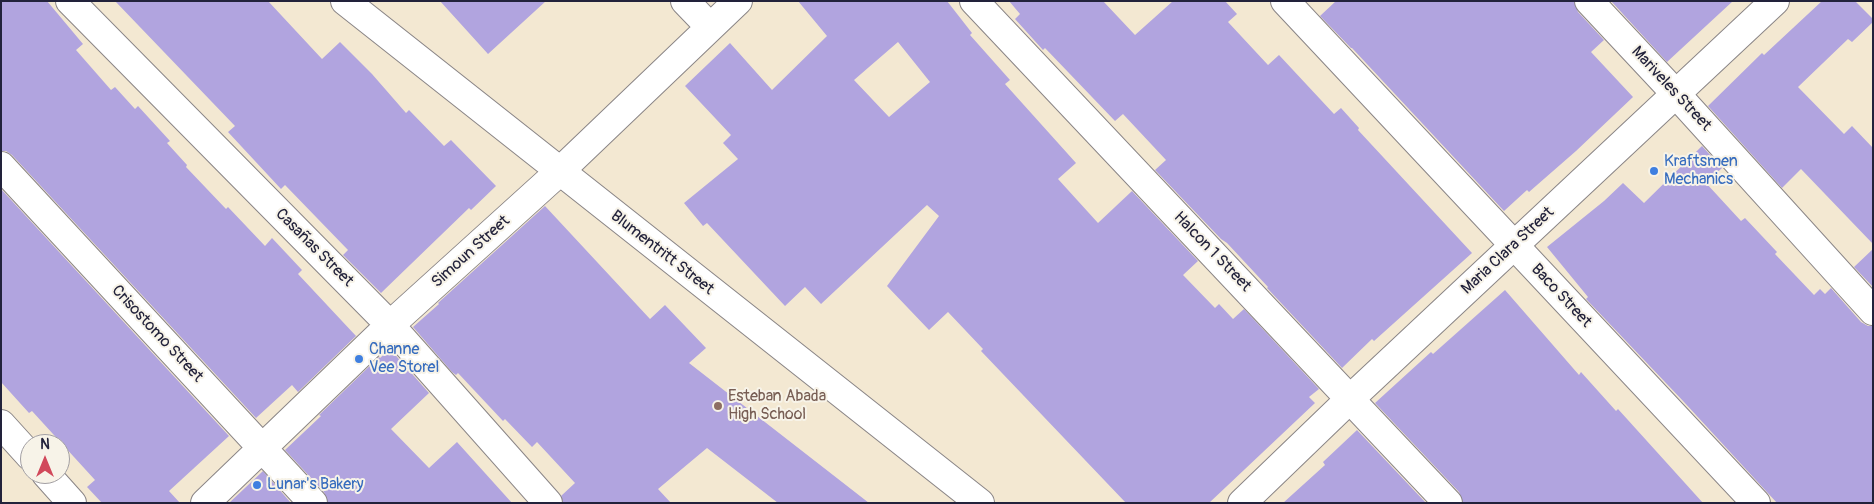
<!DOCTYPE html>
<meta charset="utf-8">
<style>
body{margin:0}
#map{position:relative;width:1874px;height:504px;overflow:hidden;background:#f3e8d2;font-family:Pangolin,sans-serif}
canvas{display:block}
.frame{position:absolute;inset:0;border:2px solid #22223b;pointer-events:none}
.north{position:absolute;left:20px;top:434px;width:50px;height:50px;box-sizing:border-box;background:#f7f3e8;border:1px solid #a29fa3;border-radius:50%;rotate:0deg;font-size:14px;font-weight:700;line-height:20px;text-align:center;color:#22223b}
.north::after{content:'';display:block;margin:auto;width:18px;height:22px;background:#d1495b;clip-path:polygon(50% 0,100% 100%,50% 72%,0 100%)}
</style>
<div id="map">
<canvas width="1874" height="504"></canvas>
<div class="frame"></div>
<div class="north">N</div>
</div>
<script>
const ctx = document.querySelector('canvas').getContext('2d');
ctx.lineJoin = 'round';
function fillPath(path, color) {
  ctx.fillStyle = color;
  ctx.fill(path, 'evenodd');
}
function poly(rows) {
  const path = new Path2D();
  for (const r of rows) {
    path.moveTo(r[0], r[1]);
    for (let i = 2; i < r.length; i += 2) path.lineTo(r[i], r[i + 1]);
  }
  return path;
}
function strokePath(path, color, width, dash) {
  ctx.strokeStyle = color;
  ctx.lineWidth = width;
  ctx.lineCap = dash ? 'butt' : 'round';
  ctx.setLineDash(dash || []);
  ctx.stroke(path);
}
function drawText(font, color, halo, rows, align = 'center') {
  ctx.font = font + ' Pangolin,sans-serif';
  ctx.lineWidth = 4;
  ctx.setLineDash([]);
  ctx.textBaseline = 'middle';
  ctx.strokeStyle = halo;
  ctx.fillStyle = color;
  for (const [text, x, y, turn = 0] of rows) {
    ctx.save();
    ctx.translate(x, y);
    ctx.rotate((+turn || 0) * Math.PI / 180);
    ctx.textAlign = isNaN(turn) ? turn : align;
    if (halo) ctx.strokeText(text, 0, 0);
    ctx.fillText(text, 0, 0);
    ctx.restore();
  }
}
fillPath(poly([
 [1,1,47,1,83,44,76,50,111,90,115,87,135,109,138,106,170,141,167,143,187,165,186,167,226,209,228,207,265,246,272,238,302,270,298,274,356,336,298,392,292,385,256,418,12,155,6,151,1,151],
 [115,1,268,1,322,59,340,42,372,74,406,113,409,110,444,146,451,140,496,186,471,210,469,208,381,293,343,255,348,250,285,185,281,189,228,132,235,126],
 [440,1,546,1,488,54],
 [798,1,947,1,972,33,970,35,1010,80,1005,84,1076,163,1058,179,1098,223,1132,191,1198,261,1183,275,1215,308,1219,304,1233,319,1244,309,1319,389,1309,397,1315,403,1209,503,1126,503,981,351,983,349,948,312,929,330,887,286,939,216,927,205,821,304,805,287,785,306,707,223,703,226,684,203,738,159,723,143,731,135,685,86,730,43,772,90,827,36],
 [898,42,930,82,889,117,854,80],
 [1009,1,1103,1,1135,35,1173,1,1225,1,1237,14,1228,22,1268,65,1279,55,1334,114,1341,108,1359,128,1358,130,1472,253,1374,341,1372,339,1342,368,1267,288,1268,287,1227,243,1221,239,1155,170,1166,160,1123,114,1115,121,1045,48,1043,50,1015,19,1020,14],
 [1336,1,1574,1,1578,12,1604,40,1591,52,1633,97,1576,151,1529,192,1527,190,1504,211,1352,48,1351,48,1320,16],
 [1611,1,1733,1,1667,62],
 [1822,1,1855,1,1873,19,1873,22,1852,42,1848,39,1798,87,1844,134,1852,126,1873,148,1873,244,1801,169,1782,188,1708,106,1762,53,1764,55],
 [1702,146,1722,168,1706,183,1741,221,1745,218,1777,252,1775,254,1814,295,1820,289,1825,294,1831,288,1861,322,1868,326,1873,326,1873,503,1777,503,1684,402,1586,299,1588,297,1547,247,1604,201,1623,183,1644,203],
 [1,189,229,436,169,491,180,503,102,503,87,487,95,480,32,411,29,413,1,382],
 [545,206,650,319,665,305,706,348,689,363,869,503,778,503,707,448,658,489,671,503,563,503,561,496,575,483,537,442,532,447,505,419,503,421,458,373,456,375,452,372,413,327,439,304,438,303],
 [1873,249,1873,287,1854,267],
 [1505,290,1579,375,1581,372,1616,411,1618,409,1703,503,1463,503,1459,492,1375,403,1431,352,1433,354],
 [390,349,429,393,391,429,429,468,457,442,512,503,328,503,324,492,285,450,321,416,319,415,379,357,380,358],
 [1357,430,1426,503,1283,503,1325,465,1323,462],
 [263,471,291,503,229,503]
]), '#b1a4df');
const minor = poly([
 [70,1,390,325,548,503],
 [685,1,710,27],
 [974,1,1448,503],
 [1285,1,1756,503],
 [1589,1,1676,94,1873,311],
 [1,166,313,503],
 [1,424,30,456],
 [46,474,72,503],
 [205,503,390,325,559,172,738,1]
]);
const tertiary = poly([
 [1242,503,1351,398,1775,1]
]);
const secondary = poly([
 [345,1,980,503]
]);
strokePath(minor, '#8a8586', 30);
strokePath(tertiary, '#8a8586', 30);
strokePath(secondary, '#8a8586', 30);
strokePath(minor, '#fff', 28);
strokePath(tertiary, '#fff', 28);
strokePath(secondary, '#fff', 28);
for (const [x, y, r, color] of [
 [1654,171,5,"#3f7fe0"],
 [359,359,5,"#3f7fe0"],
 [718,406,5,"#8d6e63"],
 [257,485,5,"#3f7fe0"]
]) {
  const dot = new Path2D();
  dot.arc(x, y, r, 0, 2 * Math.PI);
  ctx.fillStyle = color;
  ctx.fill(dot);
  strokePath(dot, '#f7f3e8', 2);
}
drawText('16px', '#22223b', '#f7f3e8', [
 ["Mariveles Street",1671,89,47],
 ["Casañas Street",314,248,45],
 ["Maria Clara Street",1508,251,-43],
 ["Simoun Street",471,252,-42],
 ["Halcon 1 Street",1212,252,46],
 ["Blumentritt Street",662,253,38],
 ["Baco Street",1561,296,47],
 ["Crisostomo Street",157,334,47]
]);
drawText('16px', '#366cbe', '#f7f3e8', [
 ["Kraftsmen",1664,162],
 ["Mechanics",1664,180],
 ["Channe",369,350],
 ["Vee Storel",369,368],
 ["Lunar's Bakery",267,485]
], 'left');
drawText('16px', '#785e54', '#f7f3e8', [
 ["Esteban Abada",728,397],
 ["High School",728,415]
], 'left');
</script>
